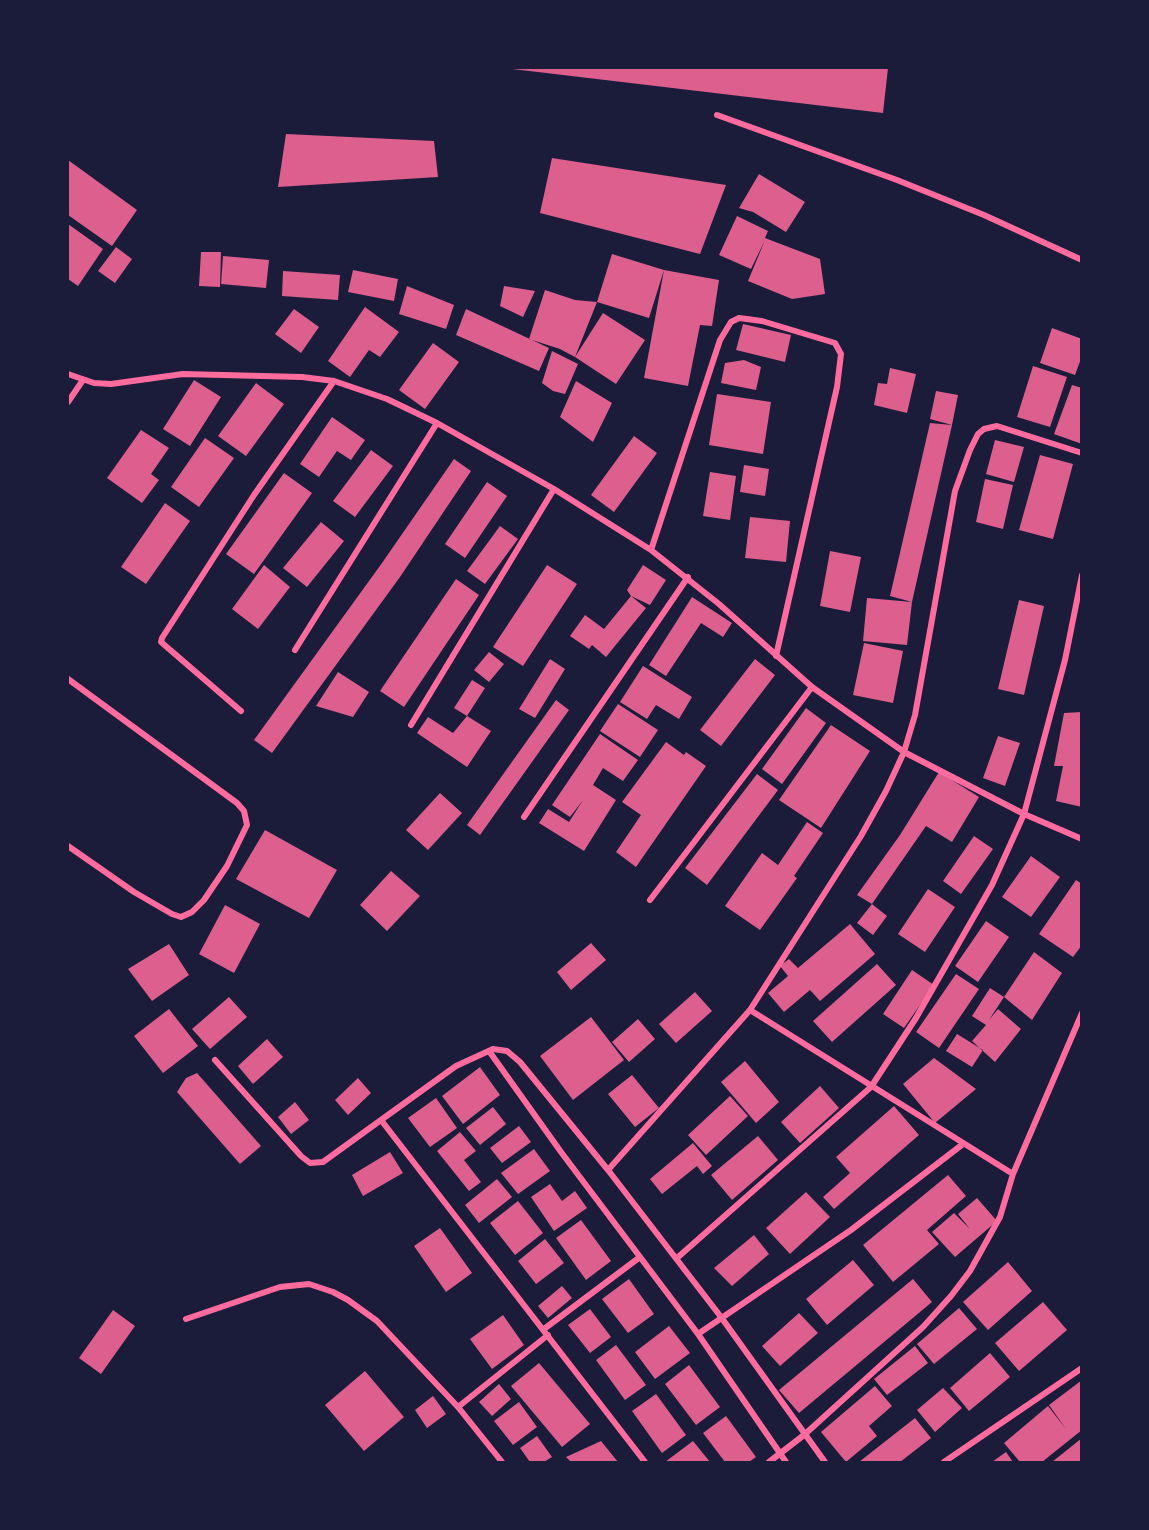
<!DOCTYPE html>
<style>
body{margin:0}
#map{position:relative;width:1149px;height:1530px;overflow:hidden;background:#1b1b3a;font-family:Manrope,sans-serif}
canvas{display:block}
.frame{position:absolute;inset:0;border:69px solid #1b1b3a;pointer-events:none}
</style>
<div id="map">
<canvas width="1149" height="1530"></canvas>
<div class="frame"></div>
</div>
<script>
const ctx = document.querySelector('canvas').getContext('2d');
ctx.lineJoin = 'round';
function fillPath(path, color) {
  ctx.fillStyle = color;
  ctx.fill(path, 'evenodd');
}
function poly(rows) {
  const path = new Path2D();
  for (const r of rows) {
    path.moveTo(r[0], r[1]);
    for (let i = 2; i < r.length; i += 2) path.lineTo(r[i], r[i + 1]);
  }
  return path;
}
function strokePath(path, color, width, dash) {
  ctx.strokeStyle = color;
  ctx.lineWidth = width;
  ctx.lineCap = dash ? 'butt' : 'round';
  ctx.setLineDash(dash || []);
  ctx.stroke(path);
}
fillPath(poly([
 [504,68,888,68,883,113],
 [286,134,434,141,438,177,278,187],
 [552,158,726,185,700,254,540,213],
 [68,160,137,210,112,246,68,215],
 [759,174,805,202,786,232,753,212,739,208],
 [737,216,768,231,765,238,820,259,825,294,792,299,748,281,765,240,751,269,719,255],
 [68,224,103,249,78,286,68,279],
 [116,247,132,259,115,283,98,271],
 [201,252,221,252,220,287,199,286],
 [612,254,664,270,649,318,597,302],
 [223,256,269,260,266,288,221,284],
 [353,270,398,279,394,301,348,292],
 [664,270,719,280,712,326,700,325,688,386,644,378],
 [283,271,340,275,338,300,282,296],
 [407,286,454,305,446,329,399,314],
 [504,286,535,291,523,317,500,306],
 [545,290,575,300,597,302,575,357,560,349,529,339],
 [365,307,399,332,380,357,369,350,350,377,328,361],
 [294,309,319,327,301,353,275,334],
 [466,309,549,348,539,371,456,335],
 [603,313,645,340,616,384,575,357],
 [743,324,791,335,785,362,736,350],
 [1052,328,1082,339,1082,356,1075,375,1040,363],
 [433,343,459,362,425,409,399,390],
 [552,351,578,364,565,394,553,391,542,383],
 [744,360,761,367,756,390,721,383,725,363],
 [1033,366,1067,377,1050,427,1017,417],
 [890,368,916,374,907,413,874,405,878,383,887,384],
 [194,380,221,397,190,446,163,429],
 [576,381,612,403,593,442,560,417],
 [256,383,284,404,246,456,218,436],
 [1072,385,1082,388,1082,444,1054,434],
 [936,391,958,395,952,425,930,419],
 [717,394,771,402,763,454,709,445],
 [332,417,365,440,351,460,337,451,319,477,300,464],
 [930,423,952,425,912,602,890,596],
 [141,430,169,448,151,474,159,480,142,503,107,478],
 [634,436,657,453,614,512,591,495],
 [205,438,234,458,199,507,171,487],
 [995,440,1024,447,1014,482,986,474],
 [371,450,393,466,355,517,333,501],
 [1040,455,1073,464,1053,539,1019,530],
 [454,459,471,471,400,577,272,753,254,740,382,563],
 [744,465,769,469,765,496,740,492],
 [710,472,736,476,730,520,703,516],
 [284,473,312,493,254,574,226,554],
 [985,479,1013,485,1003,529,976,522],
 [487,482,507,496,465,558,445,544],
 [165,503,190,521,146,584,121,567],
 [750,517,790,521,786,562,745,558],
 [321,522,344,541,307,587,283,568],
 [500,526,518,539,485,584,467,571],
 [830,551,861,557,850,612,820,606],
 [264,565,290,587,258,629,232,609],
 [547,565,577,584,523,666,493,647],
 [643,565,666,580,650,605,631,596,627,590],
 [456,579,479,595,404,707,380,691],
 [631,596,646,608,606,657,592,645,589,649,570,636,585,615,604,629],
 [692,597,732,623,723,637,701,623,666,676,649,665],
 [867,598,912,602,907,645,863,641],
 [1019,600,1044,606,1024,695,998,689],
 [864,643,903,651,893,703,853,695],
 [489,652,504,664,489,682,474,670],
 [550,659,565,669,535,718,519,709],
 [755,659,775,675,721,746,700,730],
 [643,666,692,697,679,719,656,705,647,719,620,702],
 [338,672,369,692,353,717,316,706],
 [472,680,485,688,467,716,454,708],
 [556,700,569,710,480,835,467,825],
 [618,704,658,730,640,757,600,731],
 [806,708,826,723,782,784,762,769],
 [1082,712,1082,807,1056,801,1063,766,1054,766,1064,713],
 [467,716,491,731,467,767,417,733,428,717,453,733],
 [831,725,870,751,821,828,779,800],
 [600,734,638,760,623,781,603,768,593,785,616,800,584,851,539,823,548,809,569,822,583,800,570,817,552,805],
 [998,736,1020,743,1005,786,983,778],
 [666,742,684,755,686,752,706,766,636,867,616,852,641,815,622,802],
 [939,772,979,797,952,842,926,826,872,904,857,895,900,835],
 [757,774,778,790,707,885,685,868],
 [440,793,462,813,428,850,406,830],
 [807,822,823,833,794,876,797,878,760,930,725,906,762,853,778,865],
 [265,830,337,870,309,918,236,879],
 [974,836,993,849,961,894,943,881],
 [1031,856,1060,877,1031,917,1002,897],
 [391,871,420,896,387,931,360,905],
 [1076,880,1082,884,1082,945,1073,957,1039,934],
 [928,889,955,907,925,952,898,934],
 [872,904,887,916,873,935,857,923],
 [225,905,260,924,234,973,199,954],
 [986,921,1009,937,978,982,955,966],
 [850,924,875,954,820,1001,810,990,784,1012,768,993,788,976,780,966,789,959,798,968],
 [591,943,606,960,571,990,557,972],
 [169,944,189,975,152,1001,128,969],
 [1034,952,1062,973,1032,1020,1004,997],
 [877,964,896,985,832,1042,813,1021],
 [912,970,934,985,904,1028,883,1014],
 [956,974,979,989,939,1048,916,1032],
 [990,988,1004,997,989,1020,998,1009,1021,1029,995,1062,972,1041,986,1025,972,1016],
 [695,992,712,1011,676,1043,659,1024],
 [229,997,247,1017,210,1049,192,1029],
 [169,1009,198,1046,163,1073,134,1036],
 [591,1017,624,1060,573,1100,540,1056],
 [638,1019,655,1039,629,1062,612,1042],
 [957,1034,983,1050,972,1067,946,1051],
 [267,1039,283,1057,253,1084,238,1066],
 [934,1058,976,1089,935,1123,903,1084],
 [745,1061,779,1102,756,1123,721,1082],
 [480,1067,500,1095,463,1124,442,1096],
 [197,1073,261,1146,240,1164,177,1092,186,1078],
 [632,1075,659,1108,635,1127,608,1094],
 [358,1078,371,1093,348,1115,335,1100],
 [820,1086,839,1108,800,1143,781,1122],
 [730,1096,748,1116,706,1155,688,1135],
 [436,1098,457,1128,430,1147,408,1118],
 [295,1102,309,1120,291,1134,278,1117],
 [894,1106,919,1135,834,1209,823,1197,850,1173,836,1157],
 [493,1107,506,1124,480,1145,466,1128],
 [519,1126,531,1142,502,1163,490,1148],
 [460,1132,476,1151,464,1160,481,1182,469,1191,437,1151],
 [758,1136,778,1160,732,1200,711,1175],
 [693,1143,712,1166,703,1174,697,1166,662,1194,650,1179],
 [534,1149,550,1171,518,1194,501,1173],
 [390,1152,403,1173,363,1196,352,1175],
 [948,1175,966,1196,927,1230,939,1244,893,1282,863,1245],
 [497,1179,512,1197,479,1223,465,1205],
 [550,1184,562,1201,575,1191,587,1208,554,1231,531,1197],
 [806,1192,830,1217,790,1254,766,1228],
 [977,1198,997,1221,955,1257,932,1232,954,1213,970,1229,958,1214],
 [518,1201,543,1233,515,1255,490,1223],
 [581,1220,611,1261,586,1280,556,1238],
 [440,1228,472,1273,446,1292,414,1246],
 [754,1235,769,1254,732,1286,714,1268],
 [545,1239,564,1263,536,1284,518,1261],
 [853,1260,874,1285,827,1325,806,1299],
 [1008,1262,1032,1291,988,1330,963,1302],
 [629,1279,654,1314,628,1333,602,1299],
 [913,1279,932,1302,799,1413,779,1390],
 [562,1286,572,1298,548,1318,538,1306],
 [1043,1302,1067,1330,1019,1371,995,1343],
 [959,1308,977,1329,934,1364,917,1344],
 [590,1309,611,1337,590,1353,568,1325],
 [113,1310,135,1326,101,1374,79,1358],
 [799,1313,818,1333,780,1366,762,1346],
 [503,1315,524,1345,492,1369,470,1339],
 [669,1326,690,1353,655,1379,635,1352],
 [616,1345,646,1385,625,1400,596,1360],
 [915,1346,928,1363,887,1395,874,1379],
 [990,1353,1010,1377,969,1411,950,1388],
 [539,1363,590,1424,562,1447,511,1386],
 [689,1365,720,1407,696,1425,665,1384],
 [365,1371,404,1417,364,1451,325,1405],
 [1082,1380,1082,1430,1042,1462,1020,1462,1004,1443,1048,1406,1066,1429,1049,1405],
 [499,1384,511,1399,492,1416,479,1402],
 [875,1386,892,1406,869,1426,877,1436,846,1462,821,1432],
 [943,1388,962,1408,935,1432,917,1410],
 [656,1394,686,1435,662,1453,632,1411],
 [433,1396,446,1414,427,1428,415,1410],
 [519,1402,537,1427,513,1445,494,1421],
 [726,1416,756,1457,749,1462,725,1462,703,1433],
 [915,1418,931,1438,900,1462,859,1462],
 [537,1436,552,1457,544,1462,530,1462,520,1448],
 [1082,1438,1082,1462,1052,1462],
 [601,1441,618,1462,571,1462,566,1457],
 [693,1441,710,1462,665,1462],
 [1006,1452,1013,1462,992,1462]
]), '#dd5f8e');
strokePath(poly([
 [717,115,897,180,984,215,1082,260],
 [68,374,94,383,111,384,183,374,302,377,334,381,387,399,437,423,554,489,651,550,719,604,812,687,904,752,1024,814,1082,839],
 [68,402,83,380],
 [651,550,720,340,731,322,739,318,762,321,835,343,841,354,837,387,776,656],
 [295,650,437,423],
 [68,679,237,803,244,811,247,825,227,866,204,900,192,912,181,917,172,914,134,892,68,846],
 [241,711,161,642,162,638,254,495,334,381],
 [411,725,554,489],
 [524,817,688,577],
 [650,900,812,687],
 [750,1010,1013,1174],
 [489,1051,561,1152,698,1334,786,1462],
 [215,1060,301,1156,310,1163,323,1162,381,1120],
 [608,1170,750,1010,861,836,886,791,904,752,915,715,955,491,970,450,978,434,984,429,997,426,1082,453],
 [677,1258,871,1087,916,1018,992,885,1024,814,1065,660,1082,575],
 [186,1319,280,1287,309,1284,333,1292,348,1300,377,1321,458,1407,502,1462],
 [544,1329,640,1257],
 [698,1334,851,1230,963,1144],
 [458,1407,548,1335],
 [645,1462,381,1120,456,1066,493,1049,507,1051,520,1062,608,1170,721,1317,825,1462],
 [769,1462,804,1435,923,1327,951,1296,970,1271,1000,1217,1013,1174,1082,1013],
 [944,1462,1082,1368]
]), '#ff6b9d', 6);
</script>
